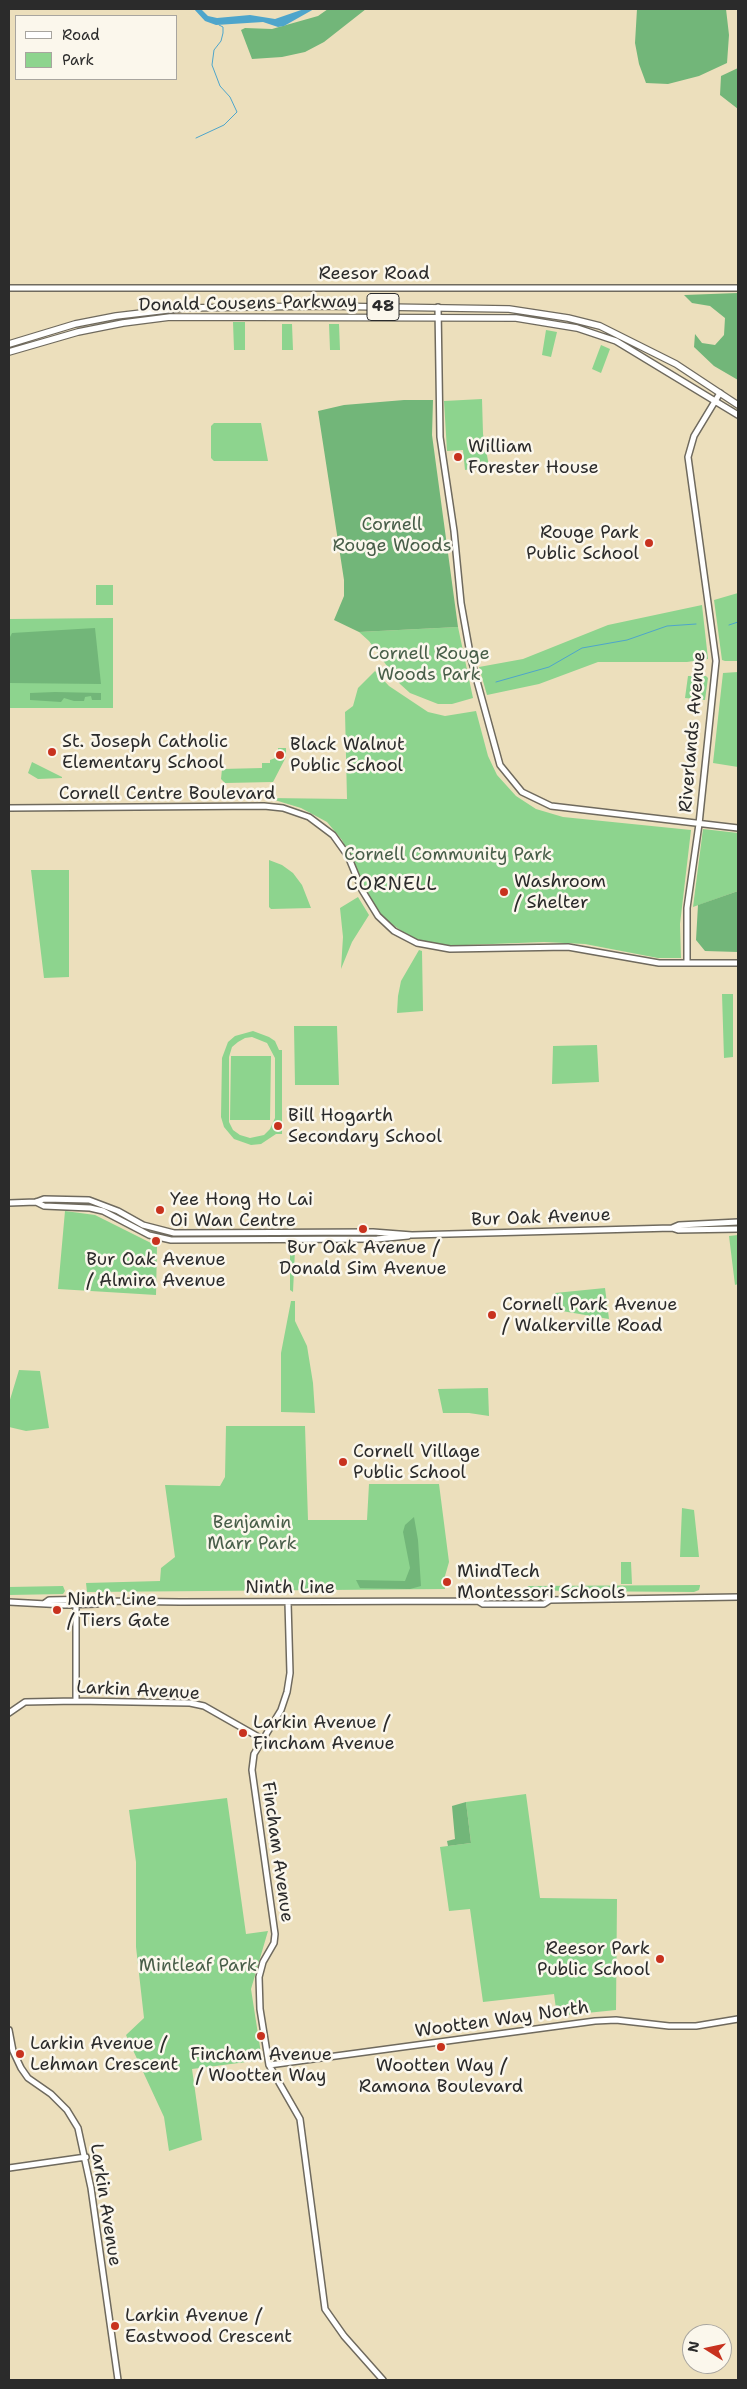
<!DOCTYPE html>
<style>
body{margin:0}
#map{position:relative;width:747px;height:2389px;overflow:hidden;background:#ecdfbc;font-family:"Shantell Sans",sans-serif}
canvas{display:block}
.frame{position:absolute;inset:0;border:10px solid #2b2b2b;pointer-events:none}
.legend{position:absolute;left:15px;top:15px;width:162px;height:65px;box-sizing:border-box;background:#fbf7ec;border:1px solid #a8a59f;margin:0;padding:6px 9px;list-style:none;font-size:15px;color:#2b2b2b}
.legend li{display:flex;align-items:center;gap:10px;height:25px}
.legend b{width:25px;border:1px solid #a8a59f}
.north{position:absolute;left:682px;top:2324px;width:50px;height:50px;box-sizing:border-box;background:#fbf7ec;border:1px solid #a8a59f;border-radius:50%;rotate:280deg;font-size:14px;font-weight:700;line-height:20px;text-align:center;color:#2b2b2b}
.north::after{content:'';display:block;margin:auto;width:18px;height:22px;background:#c8321e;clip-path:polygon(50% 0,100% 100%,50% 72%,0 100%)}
</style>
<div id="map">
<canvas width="747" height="2389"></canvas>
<div class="frame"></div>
<ul class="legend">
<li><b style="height:6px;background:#fff"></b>Road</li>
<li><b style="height:14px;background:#8dd48e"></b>Park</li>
</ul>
<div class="north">N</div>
</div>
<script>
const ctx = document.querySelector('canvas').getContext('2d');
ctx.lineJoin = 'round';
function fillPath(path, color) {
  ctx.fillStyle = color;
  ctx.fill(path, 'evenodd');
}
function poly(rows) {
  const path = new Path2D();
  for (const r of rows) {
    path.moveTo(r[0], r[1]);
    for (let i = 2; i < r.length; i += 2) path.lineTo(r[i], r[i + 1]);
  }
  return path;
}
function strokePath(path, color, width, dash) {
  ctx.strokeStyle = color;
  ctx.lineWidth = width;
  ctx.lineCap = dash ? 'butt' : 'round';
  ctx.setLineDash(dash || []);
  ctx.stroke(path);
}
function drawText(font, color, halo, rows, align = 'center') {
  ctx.font = font + ' "Shantell Sans",sans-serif';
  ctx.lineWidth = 5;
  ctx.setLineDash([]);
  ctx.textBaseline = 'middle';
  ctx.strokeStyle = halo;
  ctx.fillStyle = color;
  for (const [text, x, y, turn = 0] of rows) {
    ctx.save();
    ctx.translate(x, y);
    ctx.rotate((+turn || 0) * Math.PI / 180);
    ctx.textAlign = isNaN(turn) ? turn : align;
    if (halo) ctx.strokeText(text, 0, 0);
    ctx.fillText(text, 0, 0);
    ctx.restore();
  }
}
fillPath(poly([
 [233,322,245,322,245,350,234,350],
 [282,324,292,324,293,350,282,350],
 [329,324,339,324,340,350,330,350],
 [546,330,557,332,551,357,542,355],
 [601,345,610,349,601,373,592,369],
 [482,399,483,434,489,466,465,470,463,450,447,451,444,401],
 [214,423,261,423,268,461,214,461,211,458,211,426],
 [96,585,113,585,113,605,96,605],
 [738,593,738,661,725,661,722,660,714,600],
 [702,605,708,659,687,662,598,662,539,684,487,695,479,667,523,659,608,625],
 [113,618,113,708,9,708,9,619],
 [458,627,473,698,452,704,438,704,410,693,400,684,369,641,359,632],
 [375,671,389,686,428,712,445,716,476,711,488,756,497,775,516,796,536,809,563,817,691,830,680,924,681,958,658,958,585,944,544,942,440,946,410,937,382,917,372,905,342,840,327,822,301,808,268,798,347,799,345,712,353,706,358,688],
 [738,672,738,767,713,763,723,673],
 [688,676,706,676,708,678,705,700,685,698],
 [278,748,286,748,286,757,273,782,225,783,221,779,222,769,262,768,262,763,270,763,270,760,278,757],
 [32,762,62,777,62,778,38,779,28,773],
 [703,829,738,833,738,891,693,907],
 [269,860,282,865,293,873,302,885,311,908,271,909,269,907],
 [31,870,69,870,69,977,44,978],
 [358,897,369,915,352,942,341,969,343,937,340,908],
 [419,950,422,951,423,1011,397,1013,398,996,401,981],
 [722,994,733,994,733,1057,724,1058],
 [294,1026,337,1026,339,1085,295,1085],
 [253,1031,269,1037,275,1041,279,1050,282,1050,282,1134,276,1134,261,1144,251,1145,234,1139,224,1127,221,1117,222,1058,228,1042,235,1036],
 [252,1037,267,1043,275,1058,275,1118,270,1129,264,1135,250,1138,240,1135,233,1130,229,1122,229,1057,232,1047,238,1042,245,1038],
 [597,1045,599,1082,552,1084,553,1046],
 [231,1056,271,1056,270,1120,230,1120],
 [65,1211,95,1215,157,1246,156,1295,58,1289],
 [738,1235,738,1284,735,1285,729,1236],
 [290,1250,295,1250,293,1292,290,1290],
 [605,1288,609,1319,556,1310,555,1293],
 [291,1301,295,1301,295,1321,307,1346,313,1383,315,1413,281,1412,281,1353],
 [19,1370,40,1371,49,1428,26,1431,9,1427,9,1403],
 [488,1388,489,1416,469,1413,443,1413,438,1389],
 [226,1426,305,1426,308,1520,367,1520,369,1484,439,1484,449,1562,445,1576,445,1589,87,1592,86,1583,160,1581,161,1568,175,1557,165,1485,220,1486,225,1477],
 [682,1508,694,1510,699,1557,680,1557],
 [621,1562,631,1562,632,1584,621,1584],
 [63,1586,65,1591,63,1594,9,1595,9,1587],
 [528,1586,700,1585,700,1586,699,1590,694,1592,562,1591,526,1589],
 [526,1794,540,1898,617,1899,616,2010,557,2016,554,1994,483,2002,470,1909,449,1911,440,1847,471,1843,466,1802],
 [227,1798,246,1934,268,1931,251,1989,262,2060,192,2069,202,2140,169,2151,164,2117,126,2035,144,2018,136,1947,136,1862,129,1810]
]), '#8dd48e');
fillPath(poly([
 [328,9,366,9,324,42,305,52,282,57,252,59,241,30,245,28,272,29,318,16],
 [637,9,726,9,729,35,727,63,699,76,668,84,646,83,639,64,635,43],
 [738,68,738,109,720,95,721,76],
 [738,293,738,380,714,366,694,347,695,334,702,343,715,345,724,335,725,318,710,306,692,303,684,295],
 [404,400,433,400,432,435,458,627,359,632,334,620,344,596,344,580,318,411,344,405],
 [95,628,101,684,9,683,9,639,12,633],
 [55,692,101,693,101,700,92,700,91,696,85,697,84,701,74,701,64,698,61,702,30,700,30,693],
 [738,891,738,952,705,951,696,940,698,905],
 [414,1517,418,1540,421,1586,410,1589,360,1588,356,1580,405,1581,410,1568,403,1532,405,1525],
 [466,1802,471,1843,448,1846,447,1841,455,1839,452,1806]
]), '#72b679');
fillPath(poly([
 [194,9,201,9,208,16,217,18,250,15,275,19,304,9,314,9,284,26,278,27,263,22,216,25,205,21]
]), '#4ea5cb');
strokePath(poly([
 [196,138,224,125,237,112,230,97,220,86,212,65,214,50,221,41,223,33,223,27,219,25],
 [729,625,738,622],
 [496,682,549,667,582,648,627,640,667,626,696,624]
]), '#4ea5cb', 1);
const secondary = poly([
 [9,288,738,288],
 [438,307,440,437,454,531,461,603,471,659,500,765,522,792,551,806,738,828],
 [9,808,264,806,283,808,309,817,333,835,348,856,362,890,378,916,394,931,417,943,450,949,568,947,659,963,738,963],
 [687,963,687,908,699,824,716,661,688,457,694,436,720,393],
 [36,1202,44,1206,90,1208,103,1211,149,1235,171,1240,377,1239,408,1236],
 [9,1203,36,1202,44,1199,89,1200,118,1211,143,1225,174,1233,373,1232,412,1235,672,1228,678,1230,738,1229],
 [672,1228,679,1225,738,1222],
 [478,1601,484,1598,544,1596,550,1600],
 [9,1602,65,1605,97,1604,101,1601],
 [288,1602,290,1673,287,1692,281,1710,254,1754,252,1770,275,1934,274,1943,263,1962,259,1977,260,2009,269,2065,300,2119,325,2309,344,2336,383,2380],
 [45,1603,49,1600,98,1599,101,1601,180,1602,478,1601,483,1604,544,1604,550,1600,738,1597],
 [76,1605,76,1701],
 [9,1713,25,1702,76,1701,190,1703,204,1706,262,1739],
 [9,2030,13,2051,21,2068,28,2078,51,2094,67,2110,78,2128,91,2188,118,2380],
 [269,2065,595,2021,616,2020,669,2026,696,2026,738,2019],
 [9,2168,86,2157]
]);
const primary = poly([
 [9,344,75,324,116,316,184,308,320,306,509,309,568,318,600,326,676,364,738,405],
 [9,352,78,332,123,323,170,317,516,318,577,328,616,341,738,415]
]);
strokePath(secondary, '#6f6a5e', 8);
strokePath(primary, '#6f6a5e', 8);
strokePath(secondary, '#fff', 5);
strokePath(primary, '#fff', 5.5);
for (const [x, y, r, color] of [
 [458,457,5,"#c8321e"],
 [649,543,5,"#c8321e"],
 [52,752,5,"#c8321e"],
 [280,755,5,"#c8321e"],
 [504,892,5,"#c8321e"],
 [278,1126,5,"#c8321e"],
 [160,1210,5,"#c8321e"],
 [363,1229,5,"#c8321e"],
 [156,1241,5,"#c8321e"],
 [492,1315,5,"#c8321e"],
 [343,1462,5,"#c8321e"],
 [447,1582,5,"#c8321e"],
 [57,1610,5,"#c8321e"],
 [243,1733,5,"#c8321e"],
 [660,1959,5,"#c8321e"],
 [261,2036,5,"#c8321e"],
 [441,2047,5,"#c8321e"],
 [20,2054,5,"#c8321e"],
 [115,2326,5,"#c8321e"]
]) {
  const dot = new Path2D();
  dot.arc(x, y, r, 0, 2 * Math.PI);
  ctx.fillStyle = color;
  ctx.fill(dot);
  strokePath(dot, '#fbf7ec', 2);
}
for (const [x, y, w] of [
 [383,307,32]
]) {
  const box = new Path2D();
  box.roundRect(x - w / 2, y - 13.5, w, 27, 4);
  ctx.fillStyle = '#fbf7ec';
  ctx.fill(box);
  strokePath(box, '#2b2b2b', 1);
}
drawText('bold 16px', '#2b2b2b', null, [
 ["48",383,307]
]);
drawText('18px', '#2b2b2b', '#fbf7ec', [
 ["Reesor Road",374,274],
 ["Donald Cousens Parkway",248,304,-1],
 ["Riverlands Avenue",693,732,-85],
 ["Cornell Centre Boulevard",167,794],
 ["Bur Oak Avenue",541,1218,-2],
 ["Ninth Line",290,1588],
 ["Larkin Avenue",138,1691,3],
 ["Fincham Avenue",277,1852,82],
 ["Wootten Way North",502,2020,-8],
 ["Larkin Avenue",105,2205,81]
]);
drawText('18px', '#2b2b2b', '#fbf7ec', [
 ["William",468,447],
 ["Forester House",468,468],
 ["Rouge Park",639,533,"right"],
 ["Public School",639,554,"right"],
 ["St. Joseph Catholic",62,742],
 ["Elementary School",62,763],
 ["Black Walnut",290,745],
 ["Public School",290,766],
 ["Washroom",514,882],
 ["/ Shelter",514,903],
 ["Bill Hogarth",288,1116],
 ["Secondary School",288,1137],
 ["Yee Hong Ho Lai",170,1200],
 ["Oi Wan Centre",170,1221],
 ["Bur Oak Avenue /",363,1248,"center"],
 ["Donald Sim Avenue",363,1269,"center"],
 ["Bur Oak Avenue",156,1260,"center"],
 ["/ Almira Avenue",156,1281,"center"],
 ["Cornell Park Avenue",502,1305],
 ["/ Walkerville Road",502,1326],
 ["Cornell Village",353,1452],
 ["Public School",353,1473],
 ["MindTech",457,1572],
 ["Montessori Schools",457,1593],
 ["Ninth Line",67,1600],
 ["/ Tiers Gate",67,1621],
 ["Larkin Avenue /",253,1723],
 ["Fincham Avenue",253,1744],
 ["Reesor Park",650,1949,"right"],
 ["Public School",650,1970,"right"],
 ["Larkin Avenue /",30,2044],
 ["Lehman Crescent",30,2065],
 ["Fincham Avenue",261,2055,"center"],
 ["/ Wootten Way",261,2076,"center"],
 ["Wootten Way /",441,2066,"center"],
 ["Ramona Boulevard",441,2087,"center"],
 ["Larkin Avenue /",125,2316],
 ["Eastwood Crescent",125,2337]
], 'left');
drawText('18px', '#485e49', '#fbf7ec', [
 ["Cornell",392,525],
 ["Rouge Woods",392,546],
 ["Cornell Rouge",429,654],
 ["Woods Park",429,675],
 ["Cornell Community Park",448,855],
 ["Benjamin",252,1523],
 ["Marr Park",252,1544],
 ["Mintleaf Park",198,1966]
]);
ctx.letterSpacing = '1px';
drawText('19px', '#2b2b2b', '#fbf7ec', [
 ["CORNELL",392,885]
]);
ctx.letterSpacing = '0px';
</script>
